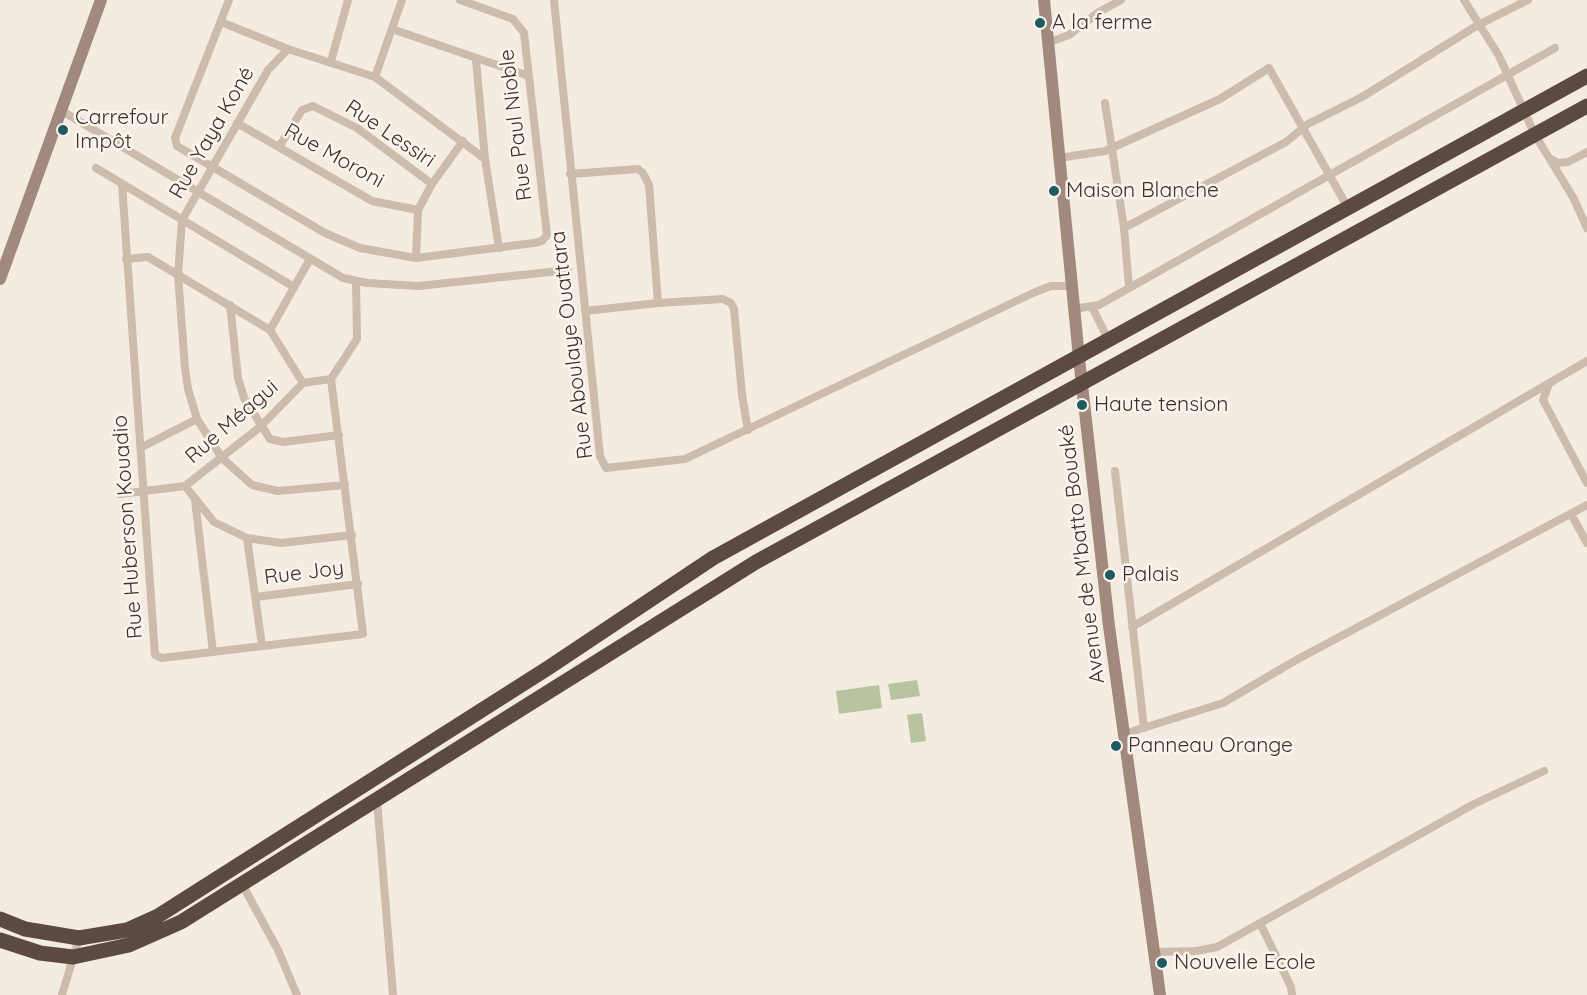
<!DOCTYPE html>
<meta charset="utf-8">
<style>
body{margin:0}
canvas{display:block;background:#f4ebe1}
</style>
<canvas width="1587" height="995"></canvas>
<script>
const ctx = document.querySelector('canvas').getContext('2d');
ctx.lineJoin = 'round';
function fillPath(path, color) {
  ctx.fillStyle = color;
  ctx.fill(path, 'evenodd');
}
function poly(rows) {
  const path = new Path2D();
  for (const r of rows) {
    path.moveTo(r[0], r[1]);
    for (let i = 2; i < r.length; i += 2) path.lineTo(r[i], r[i + 1]);
  }
  return path;
}
function strokePath(path, color, width, dash) {
  ctx.strokeStyle = color;
  ctx.lineWidth = width;
  ctx.lineCap = dash ? 'butt' : 'round';
  ctx.setLineDash(dash || []);
  ctx.stroke(path);
}
function drawText(font, color, halo, rows, align = 'center') {
  ctx.font = font + ' Quicksand,sans-serif';
  ctx.lineWidth = 5;
  ctx.setLineDash([]);
  ctx.textBaseline = 'middle';
  ctx.strokeStyle = halo;
  ctx.fillStyle = color;
  for (const [text, x, y, turn = 0] of rows) {
    ctx.save();
    ctx.translate(x, y);
    ctx.rotate((+turn || 0) * Math.PI / 180);
    ctx.textAlign = isNaN(turn) ? turn : align;
    if (halo) ctx.strokeText(text, 0, 0);
    ctx.fillText(text, 0, 0);
    ctx.restore();
  }
}
fillPath(poly([
 [917,680,920,696,891,700,888,684],
 [879,685,882,708,839,714,836,691],
 [922,713,926,741,911,743,907,715]
]), '#b8c4a0');
strokePath(poly([
 [229,0,175,138,177,146,325,233,360,248,416,258,534,243,542,241,547,235,524,33,513,19,460,0],
 [554,0,600,456,606,468,685,459,1033,293,1051,286,1072,286],
 [1464,0,1499,56,1535,135,1573,197,1587,228],
 [221,22,288,49,375,77,485,159],
 [392,29,529,76],
 [1047,43,1069,35,1099,12,1121,0],
 [288,49,268,70,182,220,178,275,185,368,188,389,197,419,222,458,252,485,278,491,345,485],
 [476,60,485,159,499,248],
 [331,61,348,0],
 [375,77,402,0],
 [1105,103,1124,228,1129,287],
 [62,111,343,278,367,283,419,286,568,270],
 [237,123,372,201,418,210],
 [279,147,302,110,313,106,357,128,432,184],
 [1059,158,1105,151,1220,99,1269,68,1348,208],
 [1551,159,1558,163,1568,162,1587,152],
 [96,168,294,287],
 [570,174,638,169,643,173,649,185,658,303,723,299,731,303,734,309,742,395,748,430],
 [122,184,155,655,162,658,363,634,331,379,357,339,356,281],
 [1124,228,1286,142,1308,124,1362,97,1478,25,1528,0],
 [416,258,418,210,432,184,463,141],
 [126,259,148,257,270,330],
 [230,305,238,378,244,398,270,439,283,442,339,435],
 [1092,307,1109,341],
 [1074,309,1099,305,1555,48],
 [585,311,658,303],
 [303,383,270,330,310,259],
 [1549,384,1543,400,1587,483],
 [142,447,197,419],
 [1115,471,1144,728],
 [185,486,214,522,247,538,281,543,352,535],
 [120,494,185,486,260,427,303,383,331,379],
 [195,500,213,652],
 [1571,514,1587,543],
 [247,538,262,646],
 [256,597,358,584],
 [1132,627,1587,361],
 [1124,734,1223,703,1298,659,1587,505],
 [377,800,393,995],
 [242,884,278,950,297,995],
 [1260,923,1291,987,1292,995],
 [1154,952,1196,951,1217,947,1474,804,1544,771],
 [62,995,79,938]
]), '#cdbbac', 8);
strokePath(poly([
 [1044,0,1079,358,1109,626,1160,995],
 [0,279,101,0]
]), '#a18a7d', 12);
strokePath(poly([
 [0,919,25,929,79,938,127,930,158,916,548,668,713,558,1587,76],
 [0,940,40,953,73,957,129,945,181,922,756,562,1587,106]
]), '#5c4a42', 15);
for (const [x, y, r, color] of [
 [1040,23,6,"#1f5a5e"],
 [63,130,6,"#1f5a5e"],
 [1054,191,6,"#1f5a5e"],
 [1082,405,6,"#1f5a5e"],
 [1110,575,6,"#1f5a5e"],
 [1116,746,6,"#1f5a5e"],
 [1162,963,6,"#1f5a5e"]
]) {
  const dot = new Path2D();
  dot.arc(x, y, r, 0, 2 * Math.PI);
  ctx.fillStyle = color;
  ctx.fill(dot);
  strokePath(dot, '#fbf5ee', 2);
}
drawText('21px', '#3b302b', '#fbf5ee', [
 ["A la ferme",1052,23],
 ["Carrefour",75,118],
 ["Impôt",75,142],
 ["Maison Blanche",1066,191],
 ["Haute tension",1094,405],
 ["Palais",1122,575],
 ["Panneau Orange",1128,746],
 ["Nouvelle Ecole",1174,963]
], 'left');
drawText('21px', '#3b302b', '#fbf5ee', [
 ["Rue Paul Nioble",516,125,-97],
 ["Rue Yaya Koné",212,133,-60],
 ["Rue Lessiri",390,134,34],
 ["Rue Moroni",334,156,29],
 ["Rue Aboulaye Ouattara",572,345,-97],
 ["Rue Méagui",232,422,-41],
 ["Rue Huberson Kouadio",128,527,-94],
 ["Avenue de M'batto Bouaké",1082,554,-97],
 ["Rue Joy",304,573,-7]
]);
</script>
